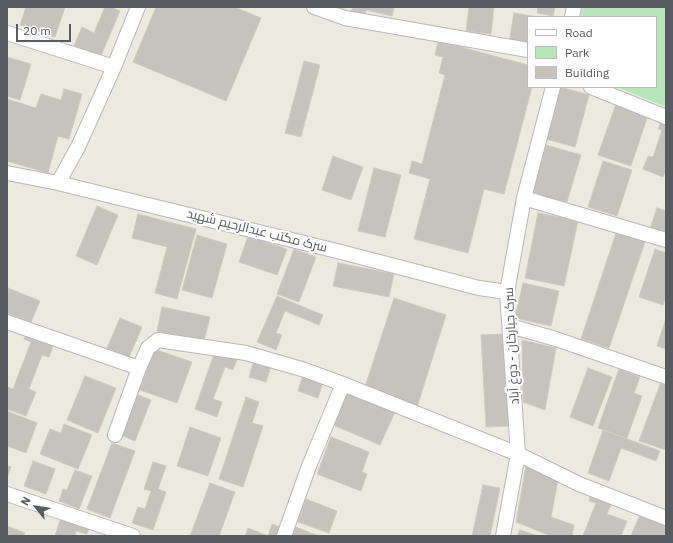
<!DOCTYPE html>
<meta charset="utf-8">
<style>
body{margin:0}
#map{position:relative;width:673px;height:543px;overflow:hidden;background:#ece9de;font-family:"IBM Plex Sans",sans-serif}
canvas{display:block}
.frame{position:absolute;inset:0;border:8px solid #585b60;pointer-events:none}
.legend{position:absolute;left:527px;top:16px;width:130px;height:72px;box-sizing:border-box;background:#fff;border:1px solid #bcbdbf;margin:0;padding:5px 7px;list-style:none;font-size:12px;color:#585b60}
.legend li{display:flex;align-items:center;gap:8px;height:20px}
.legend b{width:20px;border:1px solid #bcbdbf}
.north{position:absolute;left:16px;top:487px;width:40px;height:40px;-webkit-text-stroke:3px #fff;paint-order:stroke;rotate:300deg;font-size:11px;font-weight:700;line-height:16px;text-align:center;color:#585b60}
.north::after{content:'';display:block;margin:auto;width:14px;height:18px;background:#585b60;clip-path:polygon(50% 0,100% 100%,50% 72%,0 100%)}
.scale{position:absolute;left:16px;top:24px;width:55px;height:18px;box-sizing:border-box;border:2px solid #585b60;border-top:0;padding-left:5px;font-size:12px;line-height:14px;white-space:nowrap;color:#585b60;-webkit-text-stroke:3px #fff;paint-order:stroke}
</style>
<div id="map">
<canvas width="673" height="543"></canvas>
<div class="frame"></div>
<ul class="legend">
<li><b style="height:5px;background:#fff"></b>Road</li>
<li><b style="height:11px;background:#b9e5bb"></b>Park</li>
<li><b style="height:11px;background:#c6c3bc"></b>Building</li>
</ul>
<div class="north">N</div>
<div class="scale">20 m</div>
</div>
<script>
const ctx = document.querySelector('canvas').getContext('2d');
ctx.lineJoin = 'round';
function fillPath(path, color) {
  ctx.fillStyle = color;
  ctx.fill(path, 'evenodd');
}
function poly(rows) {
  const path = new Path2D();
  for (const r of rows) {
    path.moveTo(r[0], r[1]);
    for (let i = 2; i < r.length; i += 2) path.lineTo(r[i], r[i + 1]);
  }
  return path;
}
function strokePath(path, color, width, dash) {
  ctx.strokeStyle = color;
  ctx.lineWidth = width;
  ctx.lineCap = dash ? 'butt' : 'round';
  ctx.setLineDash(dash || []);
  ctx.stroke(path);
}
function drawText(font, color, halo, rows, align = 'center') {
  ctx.font = font + ' "IBM Plex Sans",Cairo,sans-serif';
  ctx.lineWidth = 4;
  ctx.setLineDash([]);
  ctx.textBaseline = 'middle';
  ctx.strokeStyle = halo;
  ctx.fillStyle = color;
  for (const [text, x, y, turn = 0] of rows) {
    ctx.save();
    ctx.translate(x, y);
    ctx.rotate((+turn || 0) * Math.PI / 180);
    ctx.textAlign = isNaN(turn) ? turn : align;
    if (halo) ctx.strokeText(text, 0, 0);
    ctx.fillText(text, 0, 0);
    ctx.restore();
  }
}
fillPath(poly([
 [582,7,666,7,666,107,617,87,656,87,656,17,580,17]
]), '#b9e5bb');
const building = poly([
 [26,7,65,7,55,37,20,25,26,7],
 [105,7,111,7,120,11,100,58,74,46,82,27,94,33,105,7],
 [156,7,234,7,261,18,226,101,133,62,156,7],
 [353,7,394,7,392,16,366,10,365,15,351,12,353,7],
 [469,7,494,7,491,34,466,31,469,7],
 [538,7,555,7,553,16,537,13,538,7],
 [514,13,538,17,528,17,528,46,509,43,514,13],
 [438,41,528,65,528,87,532,87,504,194,484,189,468,253,414,239,430,179,409,173,412,161,422,164,445,75,439,73,443,57,435,55,438,41],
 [7,57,31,64,20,100,7,96,7,57],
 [304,61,320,65,301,137,285,133,304,61],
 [560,87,589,95,575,147,546,139,560,87],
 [64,89,82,94,69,139,58,136,48,173,7,161,7,99,36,108,41,94,61,100,64,89],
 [617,101,649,112,631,166,598,155,617,101],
 [662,119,666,121,666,170,663,177,643,169,648,156,653,157,662,130,658,129,662,119],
 [546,145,581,155,566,205,531,195,546,145],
 [333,156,363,167,351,200,322,190,333,156],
 [603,161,632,170,617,216,588,207,603,161],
 [374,168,401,175,385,237,358,231,374,168],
 [97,206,118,215,97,265,76,256,97,206],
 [657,208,666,211,666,237,649,232,657,208],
 [538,213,578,221,564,286,525,278,538,213],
 [138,214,196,229,177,299,155,293,167,247,132,238,138,214],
 [616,233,645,242,609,348,581,339,616,233],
 [197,235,227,244,212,298,182,290,197,235],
 [248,236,287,249,277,275,239,262,248,236],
 [294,249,316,257,299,302,277,294,294,249],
 [655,249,666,253,666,295,663,305,639,297,655,249],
 [338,263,394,274,389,297,333,286,338,263],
 [523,283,559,291,551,326,515,318,523,283],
 [8,288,40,301,31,322,7,313,8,288],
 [277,296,323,315,319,325,285,311,276,333,282,335,276,350,257,342,277,296],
 [394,298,446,315,417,407,364,390,394,298],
 [162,307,210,317,204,341,157,331,162,307],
 [120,318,142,327,129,357,107,348,120,318],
 [666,318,666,349,657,346,666,318],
 [28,330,55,341,49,357,42,355,29,389,36,392,26,416,7,409,7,387,13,389,31,342,24,339,28,330],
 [504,334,509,426,486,427,481,335,504,334],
 [522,340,556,348,545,410,523,402,522,340],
 [154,349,192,362,177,403,140,390,154,349],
 [215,351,237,359,233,370,225,367,213,399,222,402,217,417,195,409,215,351],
 [255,357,272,363,266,382,249,377,255,357],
 [588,368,612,377,593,426,570,417,588,368],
 [619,369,640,377,634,393,642,396,627,438,598,428,619,369],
 [303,375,323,382,318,398,298,391,303,375],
 [85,376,116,388,98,433,67,420,85,376],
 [661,382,666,384,666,450,639,441,661,382],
 [346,391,395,412,380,445,331,424,346,391],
 [136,394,151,400,135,441,120,435,136,394],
 [246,397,259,402,252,423,263,426,243,487,219,479,246,397],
 [7,411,37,423,26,453,7,446,7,411],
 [64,424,92,435,78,469,40,454,50,429,61,433,64,424],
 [190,427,221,438,208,476,177,466,190,427],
 [603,430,660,451,656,461,621,448,609,481,588,473,603,430],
 [331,437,369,452,362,472,367,474,361,491,317,474,331,437],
 [112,443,135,451,110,518,87,509,112,443],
 [33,461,55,469,46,494,24,486,33,461],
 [153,462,166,466,158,489,166,492,153,530,132,523,138,507,145,509,151,491,144,489,153,462],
 [7,466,11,467,7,479,7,466],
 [526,466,558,480,551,517,574,525,572,536,551,536,516,522,526,466],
 [75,470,92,476,79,509,59,501,63,489,67,490,75,470],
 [210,483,235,492,219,536,190,536,210,483],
 [483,485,500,488,490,536,472,536,483,485],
 [592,492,613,500,607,514,627,521,621,536,583,536,596,503,589,501,592,492],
 [306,499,337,511,329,533,298,522,306,499],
 [641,512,666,523,666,533,665,536,631,536,641,512],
 [61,517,90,526,87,534,76,531,75,536,55,536,61,517],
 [272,524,283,528,280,536,245,536,248,528,268,536,272,524],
 [7,526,25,533,23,536,7,536,7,526],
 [293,526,319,536,290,536,293,526],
 [520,530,538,536,517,536,520,530]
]);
fillPath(building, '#c6c3bc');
strokePath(building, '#d0cbbd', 1);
const minor = poly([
 [314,7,345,18,528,50],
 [572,17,574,7],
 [7,33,114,67],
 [591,87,666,117],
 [7,173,58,183,341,252,479,288,507,292],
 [58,183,78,147,114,67,138,7],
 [524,198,666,240],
 [7,322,139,368],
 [510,326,556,339,666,377],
 [115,435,139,368,148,348,158,340,246,353,305,370,343,384,518,454,579,484,666,518],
 [7,494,133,536],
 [284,536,309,466,343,384],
 [503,536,518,454,507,292,524,198,553,87]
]);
strokePath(minor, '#b7b9be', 16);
strokePath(minor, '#fff', 14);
drawText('13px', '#585b60', '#fff', [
 ["سرک مکتب عبدالرحیم شهید",257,231,14],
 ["سرک جبارخان - دوغ آباد",512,346,-93]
]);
</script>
